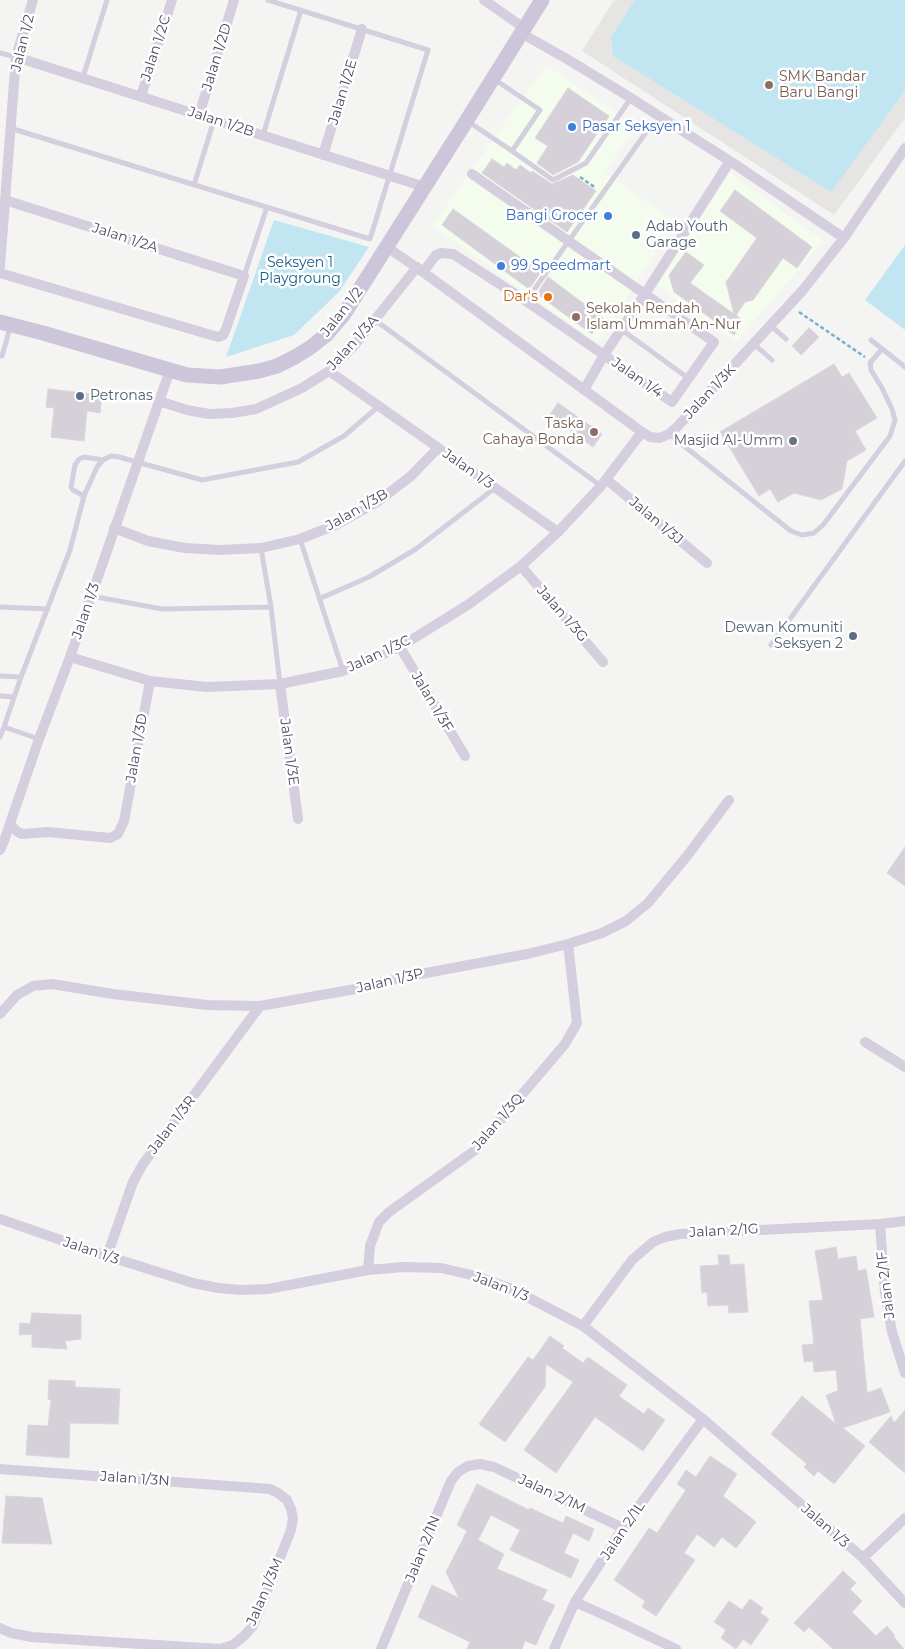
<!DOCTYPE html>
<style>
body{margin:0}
canvas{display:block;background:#f4f4f2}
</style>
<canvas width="905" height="1649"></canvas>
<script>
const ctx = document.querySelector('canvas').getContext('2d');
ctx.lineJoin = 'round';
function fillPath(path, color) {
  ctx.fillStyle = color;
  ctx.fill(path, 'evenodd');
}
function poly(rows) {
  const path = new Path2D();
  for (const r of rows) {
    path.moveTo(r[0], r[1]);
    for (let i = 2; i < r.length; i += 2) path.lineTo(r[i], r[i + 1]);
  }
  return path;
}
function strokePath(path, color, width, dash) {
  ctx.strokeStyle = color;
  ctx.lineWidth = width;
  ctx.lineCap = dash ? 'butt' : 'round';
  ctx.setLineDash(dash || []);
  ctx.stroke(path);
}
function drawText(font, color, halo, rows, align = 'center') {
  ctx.font = font + ' Montserrat,sans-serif';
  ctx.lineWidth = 5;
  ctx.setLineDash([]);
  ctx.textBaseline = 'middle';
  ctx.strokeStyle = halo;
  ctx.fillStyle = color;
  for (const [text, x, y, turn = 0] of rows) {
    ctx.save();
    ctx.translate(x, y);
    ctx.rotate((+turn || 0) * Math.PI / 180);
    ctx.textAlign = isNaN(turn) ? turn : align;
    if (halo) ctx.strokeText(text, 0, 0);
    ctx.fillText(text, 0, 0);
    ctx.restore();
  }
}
fillPath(poly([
 [546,65,635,126,605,173,675,222,598,343,432,226],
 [730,173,823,241,736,342,657,286]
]), '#f4fded');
fillPath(poly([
 [614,0,905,0,905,118,834,215,582,51]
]), '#e6e5e4');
fillPath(poly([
 [635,0,905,0,905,91,831,192,613,56,611,37],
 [274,220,369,247,339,292,294,335,226,357],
 [905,245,905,330,865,300]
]), '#c1e6f1');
const building = poly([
 [568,88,609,116,578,162,553,175,537,163,548,146,535,138,568,88],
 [492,159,504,167,507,163,516,170,520,165,531,173,532,171,552,184,573,175,596,191,567,232,482,173,492,159],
 [735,190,812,247,797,268,783,258,753,300,745,302,736,315,743,321,734,335,674,292,669,275,686,252,704,265,690,283,734,314,726,282,757,238,720,211,735,190],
 [453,209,541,272,529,289,442,225,453,209],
 [548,277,603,318,592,334,537,294,548,277],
 [809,328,819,337,801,355,792,346,809,328],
 [834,364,842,377,849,373,877,418,855,431,866,450,847,461,842,489,821,500,794,493,778,502,770,489,759,496,720,432,834,364],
 [48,389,102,395,100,413,87,411,84,441,51,437,54,408,46,407,48,389],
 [558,403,602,434,593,447,549,416,558,403],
 [905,847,905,886,887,873,905,847],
 [836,1247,838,1259,856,1256,858,1271,866,1269,874,1317,860,1319,867,1393,881,1388,890,1412,843,1428,865,1446,834,1484,818,1471,814,1476,804,1467,807,1464,771,1434,802,1396,836,1424,826,1395,838,1391,836,1370,814,1372,813,1361,804,1362,802,1345,814,1344,809,1301,823,1300,815,1251,836,1247],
 [718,1255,729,1255,730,1265,744,1264,748,1312,729,1313,728,1305,708,1306,707,1292,702,1293,700,1266,719,1265,718,1255],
 [32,1313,81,1315,81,1339,65,1341,67,1349,32,1347,32,1334,19,1335,20,1323,30,1324,32,1313],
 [550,1336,564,1346,562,1348,583,1363,588,1357,627,1385,619,1396,644,1414,648,1408,665,1420,643,1451,595,1417,556,1473,524,1450,573,1382,546,1364,545,1387,505,1442,479,1424,528,1357,533,1360,550,1336],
 [49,1380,75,1381,75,1387,120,1389,118,1424,70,1423,69,1458,26,1455,28,1425,48,1426,51,1400,48,1399,49,1380],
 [905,1410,905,1473,869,1442,891,1416,894,1423,905,1410],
 [710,1456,737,1474,723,1496,756,1522,736,1548,722,1537,714,1547,697,1534,684,1553,695,1560,656,1616,642,1607,645,1601,614,1580,649,1528,657,1533,686,1490,677,1484,686,1470,696,1477,710,1456],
 [477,1484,529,1510,530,1508,563,1523,566,1516,594,1529,589,1541,573,1533,564,1553,579,1560,571,1578,510,1550,520,1530,491,1515,478,1540,504,1554,497,1569,547,1590,542,1600,555,1605,550,1616,549,1616,536,1645,525,1641,522,1649,467,1649,470,1642,418,1617,432,1585,459,1598,446,1572,467,1531,457,1525,477,1484],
 [6,1496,42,1498,52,1544,2,1543,6,1496],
 [843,1571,856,1583,850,1589,862,1601,852,1612,876,1636,887,1626,895,1636,894,1637,904,1649,833,1649,809,1627,804,1632,794,1623,843,1571],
 [750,1599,763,1608,760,1613,769,1619,751,1645,743,1639,736,1649,721,1638,726,1630,714,1622,729,1601,742,1610,750,1599]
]);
fillPath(building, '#d6d1d9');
strokePath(building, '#dad6dd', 1);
strokePath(poly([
 [580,177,596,188],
 [799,312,865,357]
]), '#78b0d0', 2.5, [4, 2.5]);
strokePath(poly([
 [0,53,16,57],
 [83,77,107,0],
 [494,79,540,110,512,151,553,180,586,163,631,98],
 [469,122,512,151],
 [10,128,370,239,428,50,268,0],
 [263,135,301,10],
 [194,185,214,120],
 [244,276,267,207],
 [526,301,647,131],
 [375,320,601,486],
 [771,326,786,339],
 [622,330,688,378],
 [871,340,905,367],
 [754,344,772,360],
 [0,356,2,356,10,328],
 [669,434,791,531,802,535,814,533,823,525,890,436,895,420,892,409,882,388,871,370,870,363,882,349],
 [84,496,73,490,71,487,75,465,79,459,84,457,103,460],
 [300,539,343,671],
 [261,548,271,607,280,684],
 [91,596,162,609,271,607],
 [321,598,369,577,416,549,495,488],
 [0,607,48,609],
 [771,645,905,461],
 [0,676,21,677],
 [0,696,14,697],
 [0,737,4,727],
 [39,739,4,727,21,677,70,550,84,496,97,467,103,460,111,456,119,457,202,480,298,462,344,436,379,406]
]), '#d4cede', 5);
strokePath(poly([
 [484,0,524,28],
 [521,33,567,59,631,98,736,165,844,238],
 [16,57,425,187],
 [141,96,172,0],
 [199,115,234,0],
 [323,155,362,29],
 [387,247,423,272,642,432,650,437,660,438,669,434,677,427,803,290,844,238,905,148],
 [0,266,16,57,33,0],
 [423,272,436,255,441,253,453,254,526,301,672,402,714,342,472,174],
 [0,273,218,337,223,335,226,329,244,276,5,200],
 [329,371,558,532],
 [584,390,604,355,645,294,730,161],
 [159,401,187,410,209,414,232,413,256,409,302,388,329,371,353,347,417,267],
 [606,479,707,563],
 [114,528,148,541,185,548,220,550,261,548,300,539,338,524,377,502,411,476,438,448],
 [521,566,603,662],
 [400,647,465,756],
 [70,657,150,681,207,687,280,684,343,671,400,647,469,604,521,566,558,532,601,486,642,432],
 [280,684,298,819],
 [10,825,18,832,22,834,48,832,110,838,118,834,124,821,150,681],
 [0,850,4,841,39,739,70,657,170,370],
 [0,1014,17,995,33,986,52,984,113,994,207,1005,260,1006,355,989,410,976,527,954,568,944,602,933,626,921,648,903,687,856,729,800],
 [865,1042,905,1067],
 [0,1219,107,1256,193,1283,218,1288,242,1290,268,1289,368,1270,404,1267,441,1268,476,1276,512,1289,583,1326,703,1419,863,1558,905,1603],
 [880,1224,885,1293,892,1332,905,1373],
 [107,1256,133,1182,143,1164,260,1006],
 [368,1270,370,1246,379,1222,389,1212,474,1151,565,1044,577,1023,568,944],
 [583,1326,632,1260,653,1242,665,1237,680,1234,880,1224,905,1221],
 [0,1469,270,1489,278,1493,287,1500,291,1509,293,1518,291,1530,253,1626,244,1636,233,1645,220,1649,32,1637,11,1633,0,1628],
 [863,1558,905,1518],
 [575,1602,611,1618,676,1649],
 [381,1649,451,1481,458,1472,468,1466,480,1464,494,1467,623,1528],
 [554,1649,575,1602,623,1528,703,1419]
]), '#d4cede', 10);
strokePath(poly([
 [0,322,43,333,187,375,220,377,259,371,277,366,295,357,311,347,326,335,344,314,467,120,542,0]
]), '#cdc5da', 15);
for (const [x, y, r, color] of [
 [769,85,5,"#8d6e63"],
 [572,127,5,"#3f7fe0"],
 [608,216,5,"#3f7fe0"],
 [636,235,5,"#5c6f8a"],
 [501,266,5,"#3f7fe0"],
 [548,297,5,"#e8710a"],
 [576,317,5,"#8d6e63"],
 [80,396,5,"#5c6f8a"],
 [594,432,5,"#8d6e63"],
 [793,441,5,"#6b7280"],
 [853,636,5,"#5c6f8a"]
]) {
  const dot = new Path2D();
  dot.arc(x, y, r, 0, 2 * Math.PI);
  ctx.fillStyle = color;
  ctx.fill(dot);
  strokePath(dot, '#fff', 2);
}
drawText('14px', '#514960', '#fff', [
 ["Jalan 1/2",23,43,-76],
 ["Jalan 1/2C",156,48,-72],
 ["Jalan 1/2D",217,57,-73],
 ["Jalan 1/2E",343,92,-73],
 ["Jalan 1/2B",221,122,18],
 ["Jalan 1/2A",125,238,18],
 ["Jalan 1/2",342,312,-52],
 ["Jalan 1/3A",353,343,-48],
 ["Jalan 1/4",637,378,35],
 ["Jalan 1/3K",710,392,-47],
 ["Jalan 1/3",468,469,35],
 ["Jalan 1/3B",357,510,-30],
 ["Jalan 1/3J",656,521,40],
 ["Jalan 1/3",86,611,-71],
 ["Jalan 1/3G",562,614,49],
 ["Jalan 1/3C",379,654,-25],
 ["Jalan 1/3F",432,702,59],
 ["Jalan 1/3D",137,748,-80],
 ["Jalan 1/3E",289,752,82],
 ["Jalan 1/3P",390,981,-13],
 ["Jalan 1/3Q",498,1122,-49],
 ["Jalan 1/3R",172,1125,-53],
 ["Jalan 2/1G",724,1231,-3],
 ["Jalan 1/3",91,1251,19],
 ["Jalan 2/1F",886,1285,-97],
 ["Jalan 1/3",501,1287,21],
 ["Jalan 1/3N",135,1479,4],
 ["Jalan 2/1M",552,1494,25],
 ["Jalan 1/3",825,1526,41],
 ["Jalan 2/1L",623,1531,-56],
 ["Jalan 2/1N",423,1549,-68],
 ["Jalan 1/3M",265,1592,-67]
]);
drawText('14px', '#785e54', '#fff', [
 ["SMK Bandar",779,77],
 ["Baru Bangi",779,93],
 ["Sekolah Rendah",586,309],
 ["Islam Ummah An-Nur",586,325],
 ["Taska",584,424,"right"],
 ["Cahaya Bonda",584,440,"right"]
], 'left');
drawText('14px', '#366cbe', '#fff', [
 ["Pasar Seksyen 1",582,127],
 ["Bangi Grocer",598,216,"right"],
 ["99 Speedmart",511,266]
], 'left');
drawText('14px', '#4e5e75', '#fff', [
 ["Adab Youth",646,227],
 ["Garage",646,243],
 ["Petronas",90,396],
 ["Dewan Komuniti",843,628,"right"],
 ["Seksyen 2",843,644,"right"]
], 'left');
drawText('14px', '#165e85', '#fff', [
 ["Seksyen 1",300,263],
 ["Playgroung",300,279]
]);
drawText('14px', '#c56008', '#fff', [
 ["Dar's",538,297]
], 'right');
drawText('14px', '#5b616d', '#fff', [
 ["Masjid Al-Umm",783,441]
], 'right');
</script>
